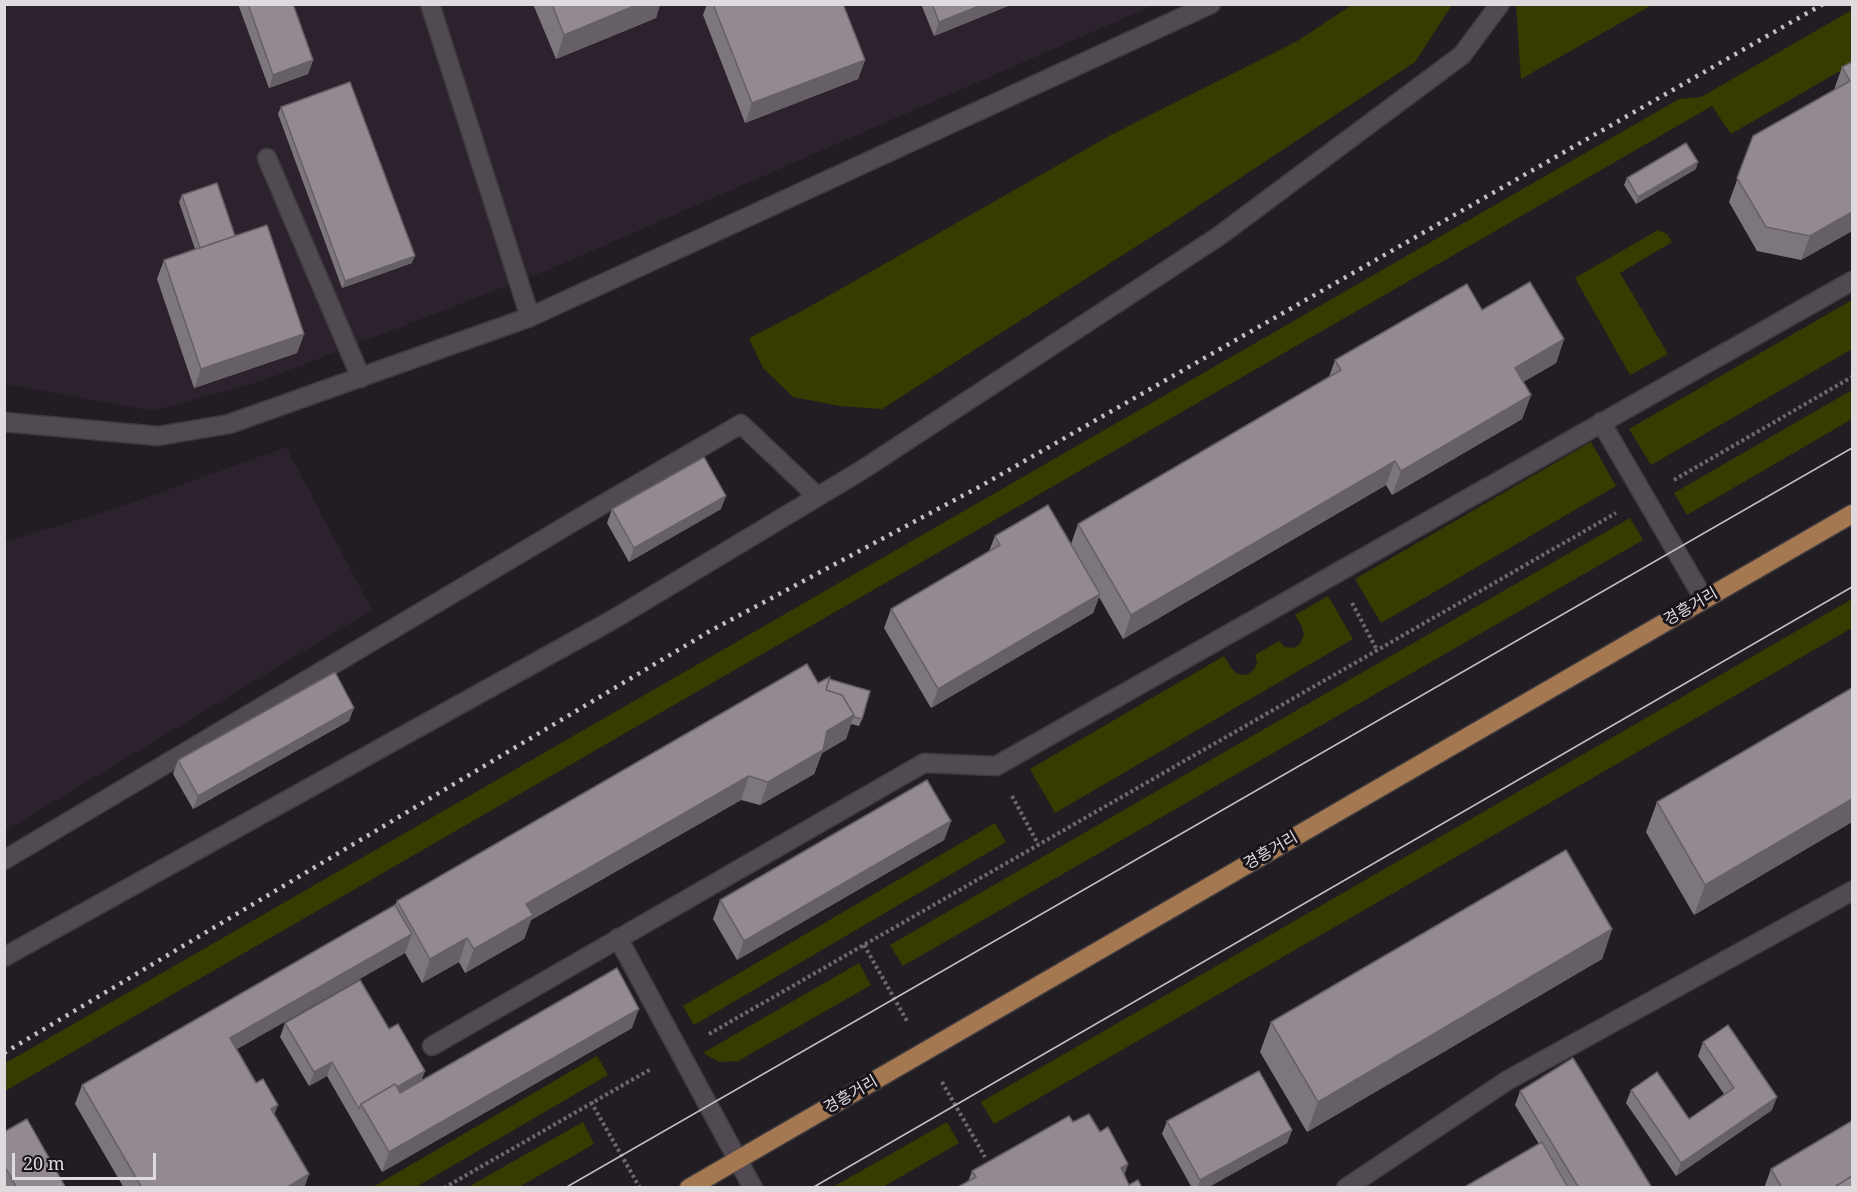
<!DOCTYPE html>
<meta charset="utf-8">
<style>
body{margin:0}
#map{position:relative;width:1857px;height:1192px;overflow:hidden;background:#221d23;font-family:"Noto Serif",serif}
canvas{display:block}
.frame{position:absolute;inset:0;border:6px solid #dedade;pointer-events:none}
.scale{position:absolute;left:12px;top:1153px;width:144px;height:27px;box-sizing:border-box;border:3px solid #dedade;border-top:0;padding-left:8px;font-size:18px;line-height:21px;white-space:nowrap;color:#dedade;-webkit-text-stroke:4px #19131a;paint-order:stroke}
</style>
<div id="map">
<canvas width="1857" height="1192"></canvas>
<div class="frame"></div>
<div class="scale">20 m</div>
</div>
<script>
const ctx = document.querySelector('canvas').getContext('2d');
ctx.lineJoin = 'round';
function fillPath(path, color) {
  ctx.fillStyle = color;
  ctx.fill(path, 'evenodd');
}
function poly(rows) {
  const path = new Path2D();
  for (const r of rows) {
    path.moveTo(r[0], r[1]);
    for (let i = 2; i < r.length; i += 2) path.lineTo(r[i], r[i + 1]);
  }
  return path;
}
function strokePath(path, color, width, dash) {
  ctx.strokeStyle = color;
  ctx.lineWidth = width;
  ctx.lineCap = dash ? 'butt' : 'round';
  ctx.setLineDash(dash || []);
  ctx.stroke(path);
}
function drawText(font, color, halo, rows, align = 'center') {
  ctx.font = font + ' "Noto Serif","Noto Sans KR",serif';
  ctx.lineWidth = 6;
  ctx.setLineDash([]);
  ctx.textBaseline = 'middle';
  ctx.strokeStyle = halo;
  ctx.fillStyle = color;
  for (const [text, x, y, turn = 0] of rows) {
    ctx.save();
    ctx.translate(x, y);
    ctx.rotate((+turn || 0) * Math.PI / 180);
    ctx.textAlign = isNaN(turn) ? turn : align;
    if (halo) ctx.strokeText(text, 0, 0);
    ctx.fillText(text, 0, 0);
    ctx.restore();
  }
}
fillPath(poly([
 [4,5,1154,5,553,268,261,381,153,411,5,384],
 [286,447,372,610,5,831,5,542,117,508]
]), '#2c222d');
fillPath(poly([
 [1353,4,1452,5,1415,62,1165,228,882,409,840,406,793,397,763,368,749,338,800,312,1111,135,1299,40],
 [1516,5,1516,4,1652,5,1521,79],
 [1852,10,1852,64,1731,134,1712,106,5,1091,4,1064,1679,99,1701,97],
 [1658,230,1667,234,1672,242,1620,273,1668,354,1630,375,1575,278],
 [1852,300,1852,349,1651,465,1629,429],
 [1852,390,1852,419,1687,515,1674,493],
 [1591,442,1616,486,1381,623,1355,579],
 [1630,518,1643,540,903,966,890,945],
 [1328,596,1353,639,1055,813,1030,769,1224,656,1232,669,1238,674,1246,675,1254,670,1257,663,1255,655,1279,641,1285,647,1294,648,1300,644,1304,635,1302,627,1295,615],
 [1852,599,1852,628,994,1124,981,1102],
 [995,823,1006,842,694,1025,683,1006],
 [859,963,871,985,738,1061,719,1062,703,1053],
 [597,1056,608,1075,416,1187,373,1187],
 [583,1122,594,1144,519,1187,468,1187],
 [947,1122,959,1143,883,1187,833,1187]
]), '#383b00');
const minor = poly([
 [430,4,530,317],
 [267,158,361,378],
 [4,422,158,436,229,424,530,317,1211,4],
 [1601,422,1704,599],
 [4,860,588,513,741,424,817,496],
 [618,938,753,1188],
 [4,957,614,619,862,470,1219,236,1462,55,1500,4],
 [432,1046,924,763,996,766,1852,281],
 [1346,1188,1508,1080,1852,891]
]);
const major = poly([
 [689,1188,1852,514]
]);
strokePath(minor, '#3e3a3e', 21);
strokePath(major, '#3e3a3e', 21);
strokePath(poly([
 [1674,480,1852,377],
 [1352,603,1377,650],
 [1012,796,1038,844],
 [864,945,907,1021],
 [709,1034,1616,513],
 [942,1082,985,1157],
 [591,1102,640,1188],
 [444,1188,651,1069]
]), '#6e696e', 4, [3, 3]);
strokePath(minor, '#514a52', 18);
strokePath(major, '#a47851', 18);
strokePath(poly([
 [565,1188,1852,448],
 [812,1188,1852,587]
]), '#c2bec3', 1.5);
strokePath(poly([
 [4,1053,710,631,979,487,1823,4]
]), '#c2bec3', 4.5, [3, 6]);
fillPath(poly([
 [238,4,293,4,313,60,308,74,269,88],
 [533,4,660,4,656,18,556,59],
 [707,4,843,4,865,60,858,79,745,123,703,15],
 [921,4,1013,4,934,36],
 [1852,62,1852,231,1801,260,1757,251,1729,202,1753,136,1834,90,1842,67],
 [281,107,412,263,342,288,278,114],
 [1696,169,1636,204,1624,185,1627,178],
 [182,195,235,236,304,334,297,353,194,388,157,279,164,260,195,249,179,202],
 [1482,310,1564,339,1556,363,1523,382,1531,395,1522,419,1392,495,1386,485,1123,639,1099,597,1093,613,931,708,884,628,891,609,989,551,995,536,1071,544,1078,524,1329,377,1335,360],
 [612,509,721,509,629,562,607,523],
 [829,679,862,719,859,726,851,724,846,739,822,753,814,774,760,805,741,800,531,920,524,939,465,973,459,962,422,983,405,953,237,1049,309,1174,304,1188,124,1188,75,1104,82,1085,395,905,397,901,818,683],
 [1852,688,1852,822,1694,915,1646,832,1657,802],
 [349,721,193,809,173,774,178,760],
 [951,821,944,840,737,960,713,919,720,900],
 [1612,929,1602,959,1307,1132,1260,1052,1271,1022],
 [285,1023,389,1029,422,1080,632,1028,382,1172,327,1076,309,1086,280,1037],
 [1703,1042,1772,1110,1676,1176,1626,1103,1631,1090,1689,1119,1724,1094,1698,1056],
 [1520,1091,1652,1188,1463,1188,1539,1144,1515,1105],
 [1167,1121,1292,1130,1287,1143,1207,1188,1192,1188,1162,1134],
 [1073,1122,1100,1132,1128,1164,1124,1175,1129,1185,968,1182,972,1171],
 [4,1132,66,1188,4,1188],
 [1771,1169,1852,1188,1764,1188]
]), '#7e767d');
fillPath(poly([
 [639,4,660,4,656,18,556,59,564,35],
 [984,4,1013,4,934,36,939,22],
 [313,60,308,74,269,88,273,75],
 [865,60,858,79,745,123,752,103],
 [1698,162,1696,169,1636,204,1638,197],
 [1852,212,1852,231,1801,260,1810,236],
 [415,256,412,263,342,288,345,281],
 [304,334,297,353,194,388,201,369],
 [1564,339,1556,363,1506,392,1515,368],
 [1531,395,1522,419,1392,495,1401,471],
 [1395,461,1386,485,1123,639,1131,615],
 [726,496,721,509,629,562,634,548],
 [1100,594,1093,613,931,708,938,689],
 [354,708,349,721,193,809,198,796],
 [854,715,846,739,822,753,814,774,760,805,768,782,827,731],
 [749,776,741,800,531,920,524,939,465,973,474,949,526,904],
 [1852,799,1852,822,1694,915,1705,885],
 [951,821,944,840,737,960,744,941],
 [1612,929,1602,959,1307,1132,1318,1102],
 [412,934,405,953,223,1057,230,1038],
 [467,938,459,962,422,983,430,959],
 [639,1009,632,1028,382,1172,389,1152],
 [332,1062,327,1076,309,1086,314,1072],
 [425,1071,420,1085,363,1107],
 [1777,1097,1772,1110,1676,1176,1681,1163],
 [278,1105,271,1124,271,1109],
 [1292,1130,1287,1143,1207,1188,1198,1188,1200,1180],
 [1128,1164,1120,1188,1121,1168],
 [309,1174,304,1188,286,1188]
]), '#666066');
const building = poly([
 [248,4,293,4,313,60,273,75,248,4],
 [552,4,639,4,564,35,552,4],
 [713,4,843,4,865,60,752,103,713,4],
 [932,4,984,4,939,22,932,4],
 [1852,62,1852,212,1810,236,1766,227,1737,178,1753,136,1850,81,1842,67,1852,62],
 [350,82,415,256,345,281,281,107,350,82],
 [1686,143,1698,162,1638,197,1627,178,1686,143],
 [217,183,235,236,200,248,182,195,217,183],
 [267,225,304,334,201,369,164,260,267,225],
 [1530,282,1564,339,1515,368,1531,395,1401,471,1395,461,1131,615,1078,524,1341,370,1335,360,1467,284,1482,310,1530,282],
 [704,457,726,496,634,548,612,509,704,457],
 [1048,505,1100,594,938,689,891,609,1000,545,995,536,1048,505],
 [807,664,818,683,830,677,826,690,842,695,854,715,827,731,823,750,768,782,749,776,526,904,533,915,474,949,467,938,430,959,397,901,807,664],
 [335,672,354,708,198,796,178,760,335,672],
 [829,679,870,691,862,719,854,717,854,715,842,695,826,690,829,679],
 [1852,688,1852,799,1705,885,1657,802,1852,688],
 [927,780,951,821,744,941,720,900,927,780],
 [1566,850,1612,929,1318,1102,1271,1022,1566,850],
 [395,905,412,934,230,1038,256,1083,263,1079,278,1105,271,1109,309,1174,286,1188,142,1188,82,1085,395,905],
 [617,968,639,1009,389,1152,361,1104,395,1084,400,1093,617,968],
 [360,980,389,1029,398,1024,425,1071,397,1087,395,1084,361,1104,359,1109,332,1062,314,1072,285,1023,360,980],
 [1728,1025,1777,1097,1681,1163,1631,1090,1657,1072,1689,1119,1734,1088,1703,1042,1728,1025],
 [1573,1058,1652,1188,1579,1188,1520,1091,1573,1058],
 [1259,1071,1292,1130,1200,1180,1167,1121,1259,1071],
 [1089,1114,1100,1132,1108,1127,1128,1164,1121,1168,1129,1185,1138,1180,1142,1188,958,1187,976,1177,972,1171,1069,1116,1073,1122,1089,1114],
 [27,1119,66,1188,17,1188,4,1165,4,1132,27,1119],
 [1852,1121,1852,1176,1833,1188,1782,1188,1771,1169,1852,1121],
 [1542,1142,1567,1186,1565,1188,1463,1188,1542,1142],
 [1852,1176,1852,1188,1833,1188,1852,1176]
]);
fillPath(building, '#928991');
strokePath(building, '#666066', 1.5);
drawText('16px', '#dedade', '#19131a', [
 ["경흥거리",1691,607,-30],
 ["경흥거리",1271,851,-30],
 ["경흥거리",851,1095,-30]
]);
</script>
